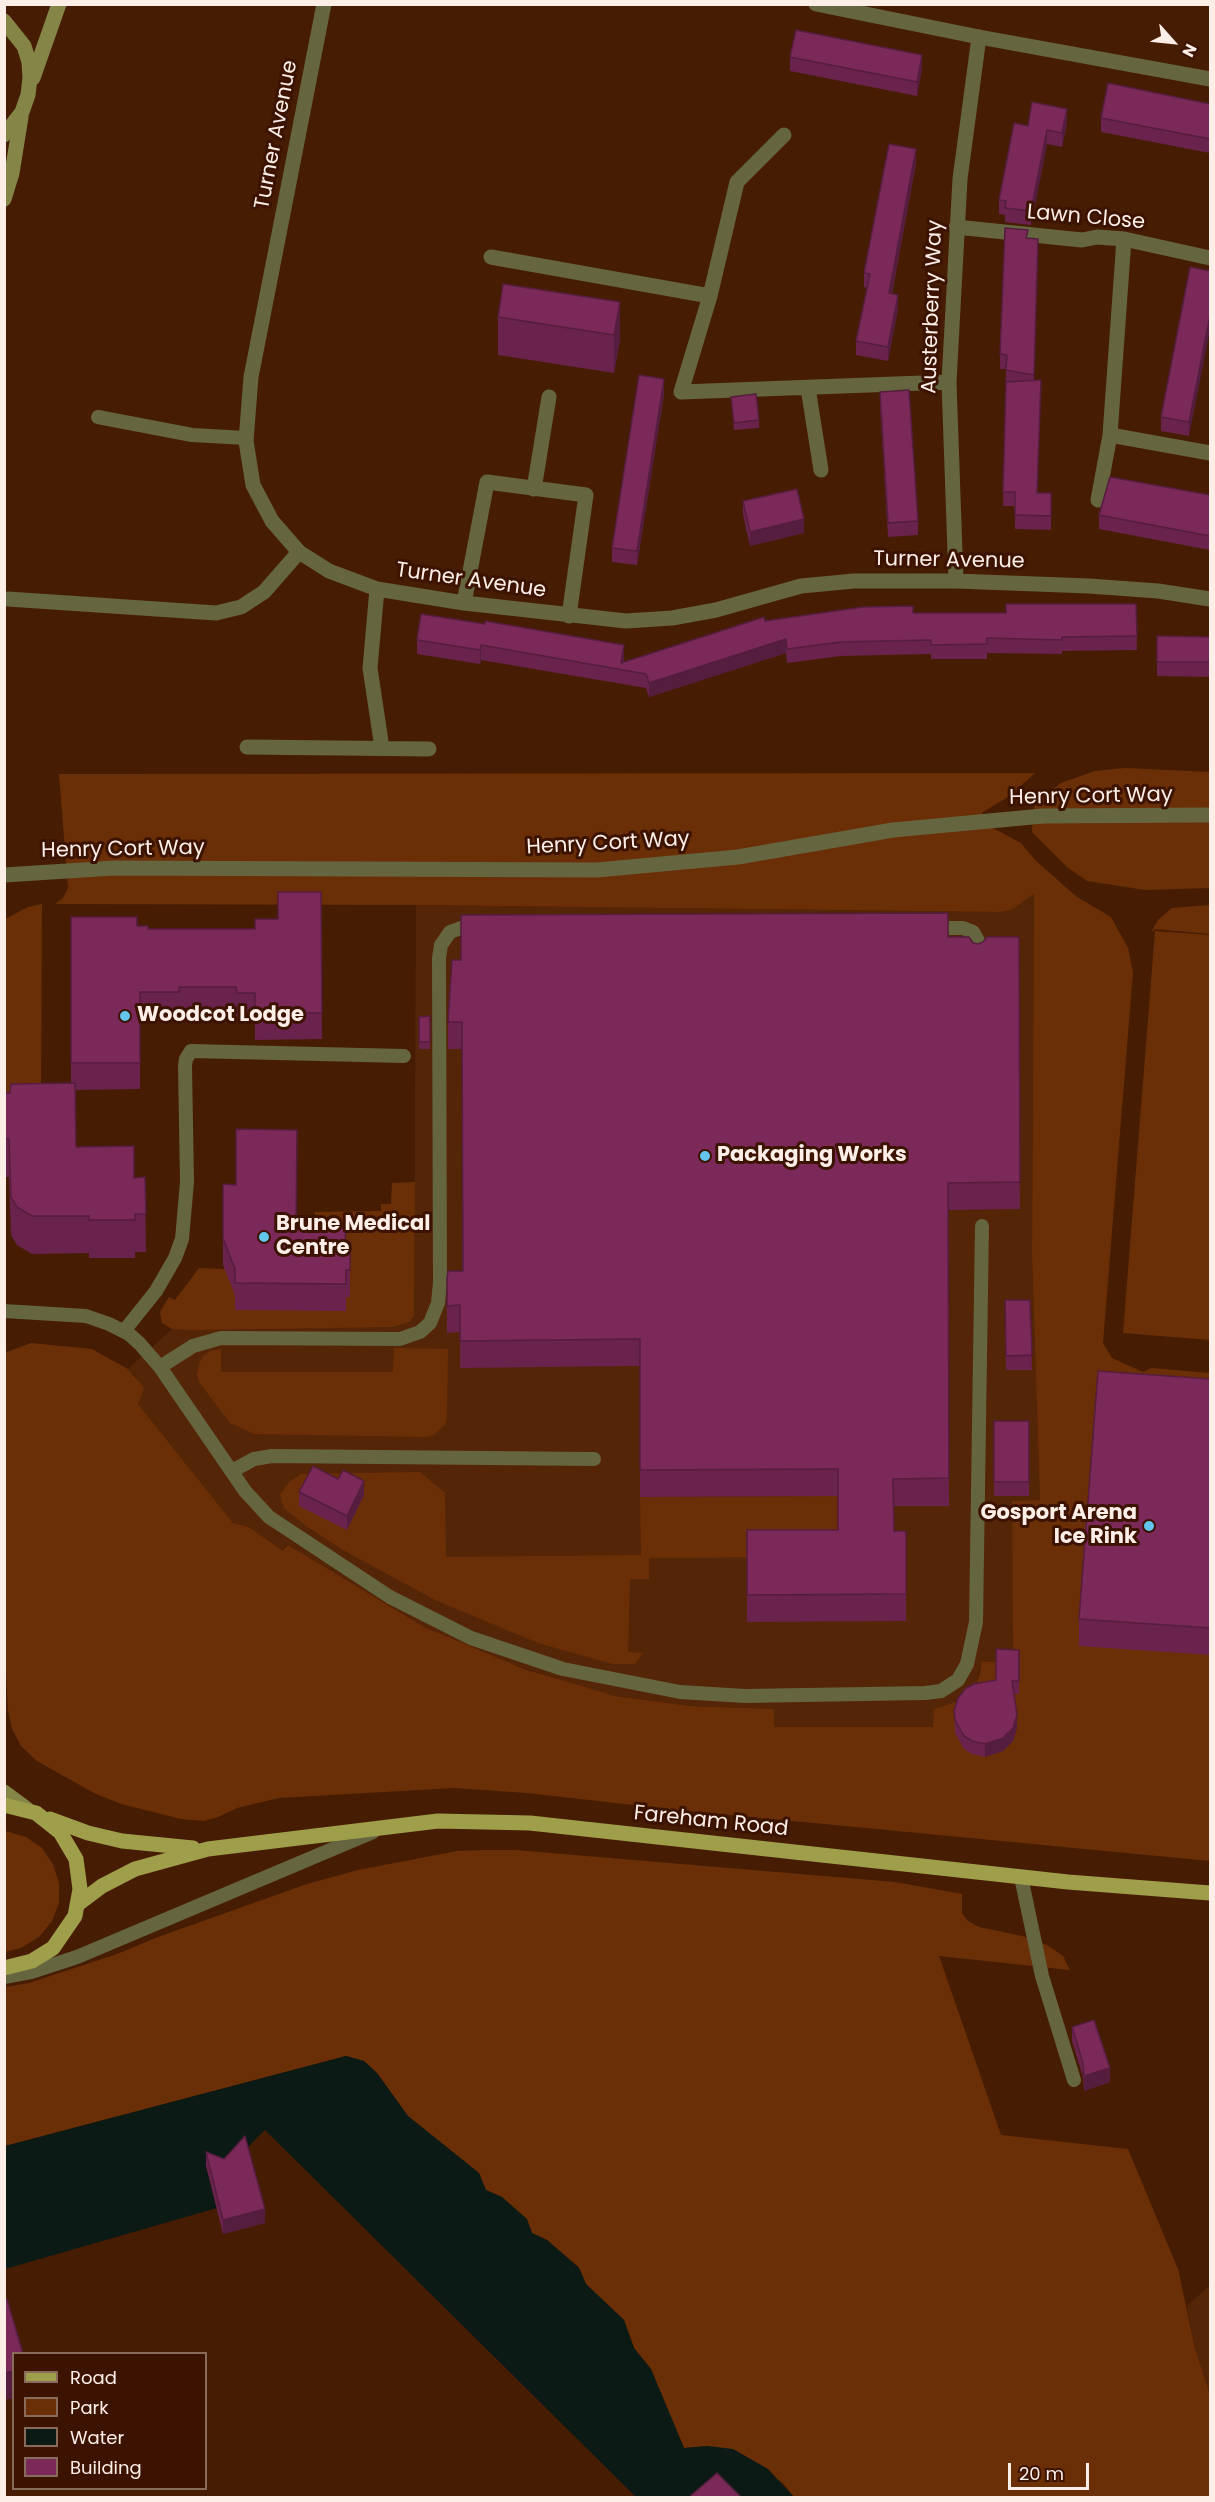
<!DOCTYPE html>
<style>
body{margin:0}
#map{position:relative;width:1215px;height:2502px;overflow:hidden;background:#461d03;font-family:Poppins,sans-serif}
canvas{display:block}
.frame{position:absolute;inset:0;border:6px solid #fdeee7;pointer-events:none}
.legend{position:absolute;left:12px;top:2352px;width:195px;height:138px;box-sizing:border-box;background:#3b1300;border:2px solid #896b5c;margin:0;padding:8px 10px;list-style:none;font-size:18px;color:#fdeee7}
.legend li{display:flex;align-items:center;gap:12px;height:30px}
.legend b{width:30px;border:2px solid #896b5c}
.north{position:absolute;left:1143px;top:12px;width:60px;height:60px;-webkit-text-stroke:4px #3b1300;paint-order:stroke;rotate:117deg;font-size:16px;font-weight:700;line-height:24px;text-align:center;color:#fdeee7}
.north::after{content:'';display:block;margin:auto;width:21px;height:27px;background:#fdeee7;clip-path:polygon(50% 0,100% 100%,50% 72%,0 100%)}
.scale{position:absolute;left:1008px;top:2463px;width:81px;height:27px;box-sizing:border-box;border:3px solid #fdeee7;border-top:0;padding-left:8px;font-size:18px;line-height:21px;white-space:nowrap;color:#fdeee7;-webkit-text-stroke:4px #3b1300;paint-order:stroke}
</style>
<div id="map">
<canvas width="1215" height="2502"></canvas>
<div class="frame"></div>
<ul class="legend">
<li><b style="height:8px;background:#9f9e4b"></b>Road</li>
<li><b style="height:16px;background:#6b2f07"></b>Park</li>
<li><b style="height:16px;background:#0b1a15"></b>Water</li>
<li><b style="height:16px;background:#7a2958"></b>Building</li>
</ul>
<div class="north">N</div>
<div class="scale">20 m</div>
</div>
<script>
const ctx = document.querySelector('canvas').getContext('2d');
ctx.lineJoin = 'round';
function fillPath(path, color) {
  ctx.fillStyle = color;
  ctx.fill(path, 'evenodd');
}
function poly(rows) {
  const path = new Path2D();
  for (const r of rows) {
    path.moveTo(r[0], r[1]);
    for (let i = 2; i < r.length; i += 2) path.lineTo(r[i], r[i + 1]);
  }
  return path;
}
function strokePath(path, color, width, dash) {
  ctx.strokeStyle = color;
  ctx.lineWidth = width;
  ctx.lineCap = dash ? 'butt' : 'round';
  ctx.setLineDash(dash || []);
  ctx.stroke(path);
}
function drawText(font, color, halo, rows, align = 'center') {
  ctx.font = font + ' Poppins,sans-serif';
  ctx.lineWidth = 6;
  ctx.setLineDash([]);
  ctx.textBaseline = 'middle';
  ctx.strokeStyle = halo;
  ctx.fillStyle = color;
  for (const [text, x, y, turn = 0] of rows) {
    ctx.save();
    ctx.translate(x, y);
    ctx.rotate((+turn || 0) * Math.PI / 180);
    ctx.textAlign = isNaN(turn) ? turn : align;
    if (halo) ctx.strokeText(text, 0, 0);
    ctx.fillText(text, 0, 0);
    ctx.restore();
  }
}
fillPath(poly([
 [1034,894,1032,1256,1040,1500,1012,1501,1013,1662,981,1662,976,1685,962,1700,934,1709,934,1727,774,1727,774,1709,690,1706,615,1696,578,1686,490,1657,424,1627,287,1545,283,1551,249,1527,233,1523,138,1404,136,1377,128,1369,172,1329,211,1329,414,1316,416,905,1001,912,1013,909],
 [1210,2285,1210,2395,1195,2348,1187,2306]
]), '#542507');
fillPath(poly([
 [1125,768,1210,772,1210,888,1145,890,1087,881,1067,867,1032,832,1033,810,1038,800,1061,783,1095,771],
 [1035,773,1008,797,983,812,977,823,993,828,1021,843,1036,861,1077,897,1111,917,1128,948,1133,972,1103,1343,1112,1358,1143,1372,1152,1368,1210,1373,1210,1861,668,1809,527,1793,454,1788,279,1798,237,1808,218,1817,204,1821,181,1819,121,1804,94,1793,37,1761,21,1746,12,1729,8,1710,4,1636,4,1353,31,1343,92,1349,128,1369,144,1388,138,1404,233,1523,249,1527,283,1551,288,1545,424,1627,524,1669,615,1696,690,1706,774,1709,774,1727,933,1727,934,1709,962,1700,976,1685,980,1673,981,1662,1013,1662,1012,1501,1040,1500,1032,1256,1034,894,1013,909,1001,912,416,905,55,904,63,898,68,888,59,774],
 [42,904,41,1095,5,1097,5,919,28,907],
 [1210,905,1210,934,1155,929,1151,932,1158,920,1172,908],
 [1155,931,1210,935,1210,1340,1123,1333],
 [415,1182,414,1316,409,1322,393,1327,194,1330,172,1329,162,1323,160,1312,169,1297,175,1300,199,1268,246,1270,315,1231,315,1212,381,1211,381,1204,391,1204,392,1183],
 [394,1348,448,1349,447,1414,446,1423,434,1435,426,1437,254,1434,230,1423,199,1382,197,1375,199,1364,203,1356,210,1351,221,1349,221,1372,393,1372],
 [420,1472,445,1493,446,1557,641,1555,640,1497,838,1496,850,1557,649,1558,649,1579,630,1579,628,1652,643,1653,635,1664,612,1664,538,1643,435,1600,343,1550,306,1526,284,1508,280,1495,289,1482,301,1474],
 [5,1831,26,1837,42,1848,53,1864,59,1883,59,1903,52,1921,39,1937,21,1948,5,1952],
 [484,1850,515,1850,895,1882,962,1894,962,1913,968,1921,979,1927,1022,1936,1047,1945,1063,1956,1070,1970,939,1956,1001,2135,1128,2149,1178,2269,1195,2348,1210,2395,1210,2497,794,2497,782,2482,708,2446,684,2448,651,2369,634,2348,624,2320,586,2284,579,2267,547,2240,532,2233,526,2219,502,2197,486,2190,479,2173,408,2116,377,2073,364,2061,346,2056,5,2146,5,1987,29,1983,117,1954,158,1937,307,1884,358,1870,457,1851]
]), '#6b2f07');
fillPath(poly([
 [346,2056,364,2061,377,2073,408,2116,479,2173,486,2190,502,2197,527,2219,532,2233,547,2240,579,2268,586,2284,624,2320,634,2348,651,2369,684,2448,708,2446,733,2449,768,2469,794,2497,636,2497,265,2130,245,2150,217,2208,5,2269,5,2146]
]), '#0b1a15');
strokePath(poly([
 [98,417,192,435,246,438],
 [930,928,963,928,973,932,978,941,978,960],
 [4,1311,86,1316,109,1324,129,1334,140,1344,160,1367,245,1491,269,1517,390,1597,471,1638,563,1669,680,1692,745,1696,925,1693,941,1691,958,1680,967,1664,976,1622,982,1226],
 [124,1331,156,1291,175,1258,182,1239,187,1182,185,1066,186,1059,191,1051,404,1056],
 [160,1367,193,1346,221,1338,400,1339,420,1332,430,1323,438,1303,440,1283,439,958,441,945,450,932,461,928,479,927],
 [232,1471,254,1459,272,1456,594,1459],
 [1021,1877,1042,1976,1074,2080],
 [4,1977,31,1972,77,1957,373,1832]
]), '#65653f', 14);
strokePath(poly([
 [324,4,251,377,246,441,253,485,272,521,299,552,329,571,377,589,464,603,626,621,672,618,716,610,801,586,854,581,956,581,1089,586,1158,591,1210,599],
 [784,135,737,182,710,296,681,392,949,382],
 [956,227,1082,240,1097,237,1124,239,1210,258],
 [491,257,710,296],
 [808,388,821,470],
 [1110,435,1210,453],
 [534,489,549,397],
 [1098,500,1110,435,1124,239],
 [956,581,949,382,960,179,979,37],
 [377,589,370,668,382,748],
 [8,599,216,613,241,607,264,592,299,552],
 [464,603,487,482,586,495,569,616],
 [247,747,429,749],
 [4,875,114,868,597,870,738,857,893,830,1043,816,1210,815]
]), '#65653f', 15);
strokePath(poly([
 [816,4,979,37,1210,79]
]), '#65653f', 15);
strokePath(poly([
 [4,21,24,46,29,62,30,78,28,95,22,112,4,135],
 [33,78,59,4],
 [4,199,12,173,21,117],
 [4,1792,27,1809]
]), '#858547', 15);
strokePath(poly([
 [4,1805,36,1813,60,1832,76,1859,80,1889,75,1916,53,1948,32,1961,4,1968],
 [50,1819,88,1833,122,1841,193,1848],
 [78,1904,102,1886,135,1869,208,1849,438,1821,530,1823,1068,1882,1210,1893]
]), '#9f9e4b', 15);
fillPath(poly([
 [790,57,922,69,917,96,790,71],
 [1210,104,1210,153,1101,132,1101,118],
 [1067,123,1062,147,1047,144,1031,225,1005,222,1005,215,999,214,999,200,1028,126],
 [916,163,892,294,898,309,888,361,856,355,856,341,867,288,864,287,864,273],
 [1028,238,1034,380,1038,493,1051,493,1051,530,1015,529,1015,506,1003,506,1006,369,1000,369,1000,354],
 [1190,267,1189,436,1161,431,1161,417],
 [620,302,620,340,614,373,498,355,498,317],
 [880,392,918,521,918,535,888,537,880,406],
 [664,394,637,565,612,562,612,548],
 [731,397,759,420,759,428,734,430],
 [1210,495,1210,550,1099,529,1099,515],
 [743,501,804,533,750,546,743,515],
 [1136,604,1137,650,1062,651,1062,654,987,653,987,659,931,659,931,654,841,656,787,663,786,653,649,697,646,688,481,660,480,664,417,654,417,640,421,614,624,660,624,662,765,621,913,613,1006,613],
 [1157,636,1210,637,1210,677,1157,676],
 [321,892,322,1039,255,1040,255,1019,237,1019,236,1014,179,1014,179,1019,140,1019,140,1089,76,1090,76,1147,134,1178,145,1177,146,1252,135,1252,135,1258,89,1258,89,1253,32,1254,17,1245,11,1235,9,1177,5,1177,4,1093,10,1093,71,1083,71,917,148,929,255,929,278,919],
 [948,937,978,944,1019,937,1020,1209,948,1210,949,1506,893,1506,894,1531,906,1531,906,1621,747,1622,747,1530,838,1530,838,1496,640,1497,640,1366,460,1368,460,1332,447,1333,447,1278,462,1271,462,1049,448,1049,448,1022],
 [430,1016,430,1049,419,1049,419,1017],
 [223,1184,296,1228,346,1242,350,1242,350,1297,346,1297,346,1311,235,1310,235,1295,223,1265],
 [1005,1300,1030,1300,1032,1370,1006,1370],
 [1210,1379,1210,1655,1079,1646,1079,1619],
 [994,1421,1029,1421,1029,1496,994,1496],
 [299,1492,364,1495,347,1530,299,1506],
 [1019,1650,1019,1694,1014,1694,1017,1728,1013,1741,1003,1751,985,1757,972,1754,964,1749,955,1733,954,1711,996,1680],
 [1072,2027,1110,2082,1084,2091,1083,2077,1072,2041],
 [206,2152,265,2223,223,2234,206,2166]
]), '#69234c');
fillPath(poly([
 [922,55,922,69,917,96,917,82],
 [1067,109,1067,123,1062,147,1062,133],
 [1047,130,1047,144,1031,225,1031,211],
 [916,149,916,163,889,307,889,293],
 [898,295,898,309,888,361,888,347],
 [620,302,620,340,614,373,614,335],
 [1210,316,1210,330,1189,436,1189,422],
 [664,379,664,394,637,565,637,551],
 [804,519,804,533,750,546,750,532],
 [786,639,786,653,649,697,649,683],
 [481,645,481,660,480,664,480,650],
 [624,645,624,660,622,670,621,663],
 [364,1481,364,1495,347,1530,347,1516],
 [1017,1715,1017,1728,1013,1741,1003,1751,985,1757,985,1744],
 [1110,2068,1110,2082,1084,2091,1084,2076],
 [265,2209,265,2223,223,2234,223,2220],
 [14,2371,14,2398,4,2400,4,2373]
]), '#551d3e');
const building = poly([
 [796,30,922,55,917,82,790,57,796,30],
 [1108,83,1210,104,1210,139,1101,118,1108,83],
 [1032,102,1067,109,1062,133,1047,130,1031,211,1005,208,1006,201,999,200,1014,123,1028,126,1032,102],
 [889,144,916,149,889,293,898,295,888,347,856,341,870,274,864,273,889,144],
 [1005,228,1028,230,1026,238,1038,239,1034,375,1006,370,1007,355,1000,354,1005,228],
 [1190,267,1210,271,1210,316,1189,422,1161,417,1190,267],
 [503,284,620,302,614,335,498,317,503,284],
 [639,375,664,379,637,551,612,548,639,375],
 [1041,380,1037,493,1051,493,1051,516,1015,515,1015,492,1003,492,1006,382,1041,380],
 [909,390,918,521,888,523,880,392,909,390],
 [756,394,759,420,734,423,731,397,756,394],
 [1110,477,1210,495,1210,536,1099,515,1110,477],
 [797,489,804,519,750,532,743,501,797,489],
 [1006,604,1136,604,1137,636,1062,637,1062,640,987,638,987,644,931,645,931,640,841,642,787,649,786,639,649,683,646,674,481,645,480,650,417,640,421,614,485,624,485,621,624,645,621,663,764,617,765,621,863,607,913,606,913,613,1006,613,1006,604],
 [1157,636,1210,637,1210,662,1157,662,1157,636],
 [278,892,321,892,322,1013,255,1013,255,993,237,993,236,987,179,987,179,992,140,992,140,1063,71,1063,71,917,137,917,137,926,148,926,148,929,255,929,255,919,278,919,278,892],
 [948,913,948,937,969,937,973,943,978,944,983,942,987,937,1019,937,1020,1182,948,1183,949,1478,893,1479,894,1531,906,1531,906,1594,747,1595,747,1530,838,1530,838,1469,640,1470,640,1339,460,1341,460,1305,447,1306,447,1278,448,1271,463,1271,462,1022,448,1022,452,960,461,960,461,915,948,913],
 [430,1016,430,1042,419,1042,419,1017,430,1016],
 [75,1083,76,1147,134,1146,134,1178,145,1177,146,1214,135,1214,135,1220,89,1220,89,1216,32,1216,17,1207,11,1197,9,1139,5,1139,4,1093,10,1093,11,1084,75,1083],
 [236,1129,297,1130,296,1228,346,1228,345,1242,350,1242,350,1270,346,1270,346,1284,235,1283,235,1269,223,1238,223,1184,236,1185,236,1129],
 [1005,1300,1030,1300,1032,1355,1006,1356,1005,1300],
 [1098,1371,1210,1379,1210,1628,1079,1619,1098,1371],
 [994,1421,1029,1421,1029,1482,994,1482,994,1421],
 [313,1466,338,1479,343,1470,364,1481,347,1516,299,1492,313,1466],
 [996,1649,1019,1650,1019,1681,1012,1681,1017,1715,1013,1728,1003,1738,985,1744,972,1741,964,1736,955,1720,954,1711,958,1698,966,1688,974,1684,996,1680,996,1649],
 [1094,2020,1110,2068,1084,2076,1083,2063,1072,2027,1094,2020],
 [245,2136,265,2209,223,2220,206,2152,224,2159,245,2136],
 [7,2299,23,2354,14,2354,14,2371,4,2373,4,2300,7,2299],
 [717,2473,742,2498,688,2498,717,2473]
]);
fillPath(building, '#7a2958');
strokePath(building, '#551d3e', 1.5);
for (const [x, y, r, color] of [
 [125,1016,6,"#64c5ee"],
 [705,1156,6,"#64c5ee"],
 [264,1237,6,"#64c5ee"],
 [1149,1526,6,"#64c5ee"]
]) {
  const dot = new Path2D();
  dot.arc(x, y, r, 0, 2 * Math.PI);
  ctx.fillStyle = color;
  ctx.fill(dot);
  strokePath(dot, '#3b1300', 2);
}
drawText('21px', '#fdeee7', '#3b1300', [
 ["Turner Avenue",277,135,-79],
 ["Lawn Close",1086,218,5],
 ["Austerberry Way",933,307,-88],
 ["Turner Avenue",949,561,1],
 ["Turner Avenue",471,581,8],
 ["Henry Cort Way",1091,797,-1],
 ["Henry Cort Way",608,844,-3],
 ["Henry Cort Way",123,850,-1],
 ["Fareham Road",711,1822,6]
]);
drawText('bold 21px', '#fdeee7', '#3b1300', [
 ["Woodcot Lodge",137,1016],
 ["Packaging Works",717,1156],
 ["Brune Medical",276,1225],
 ["Centre",276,1249],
 ["Gosport Arena",1137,1514,"right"],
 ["Ice Rink",1137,1538,"right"]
], 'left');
</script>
